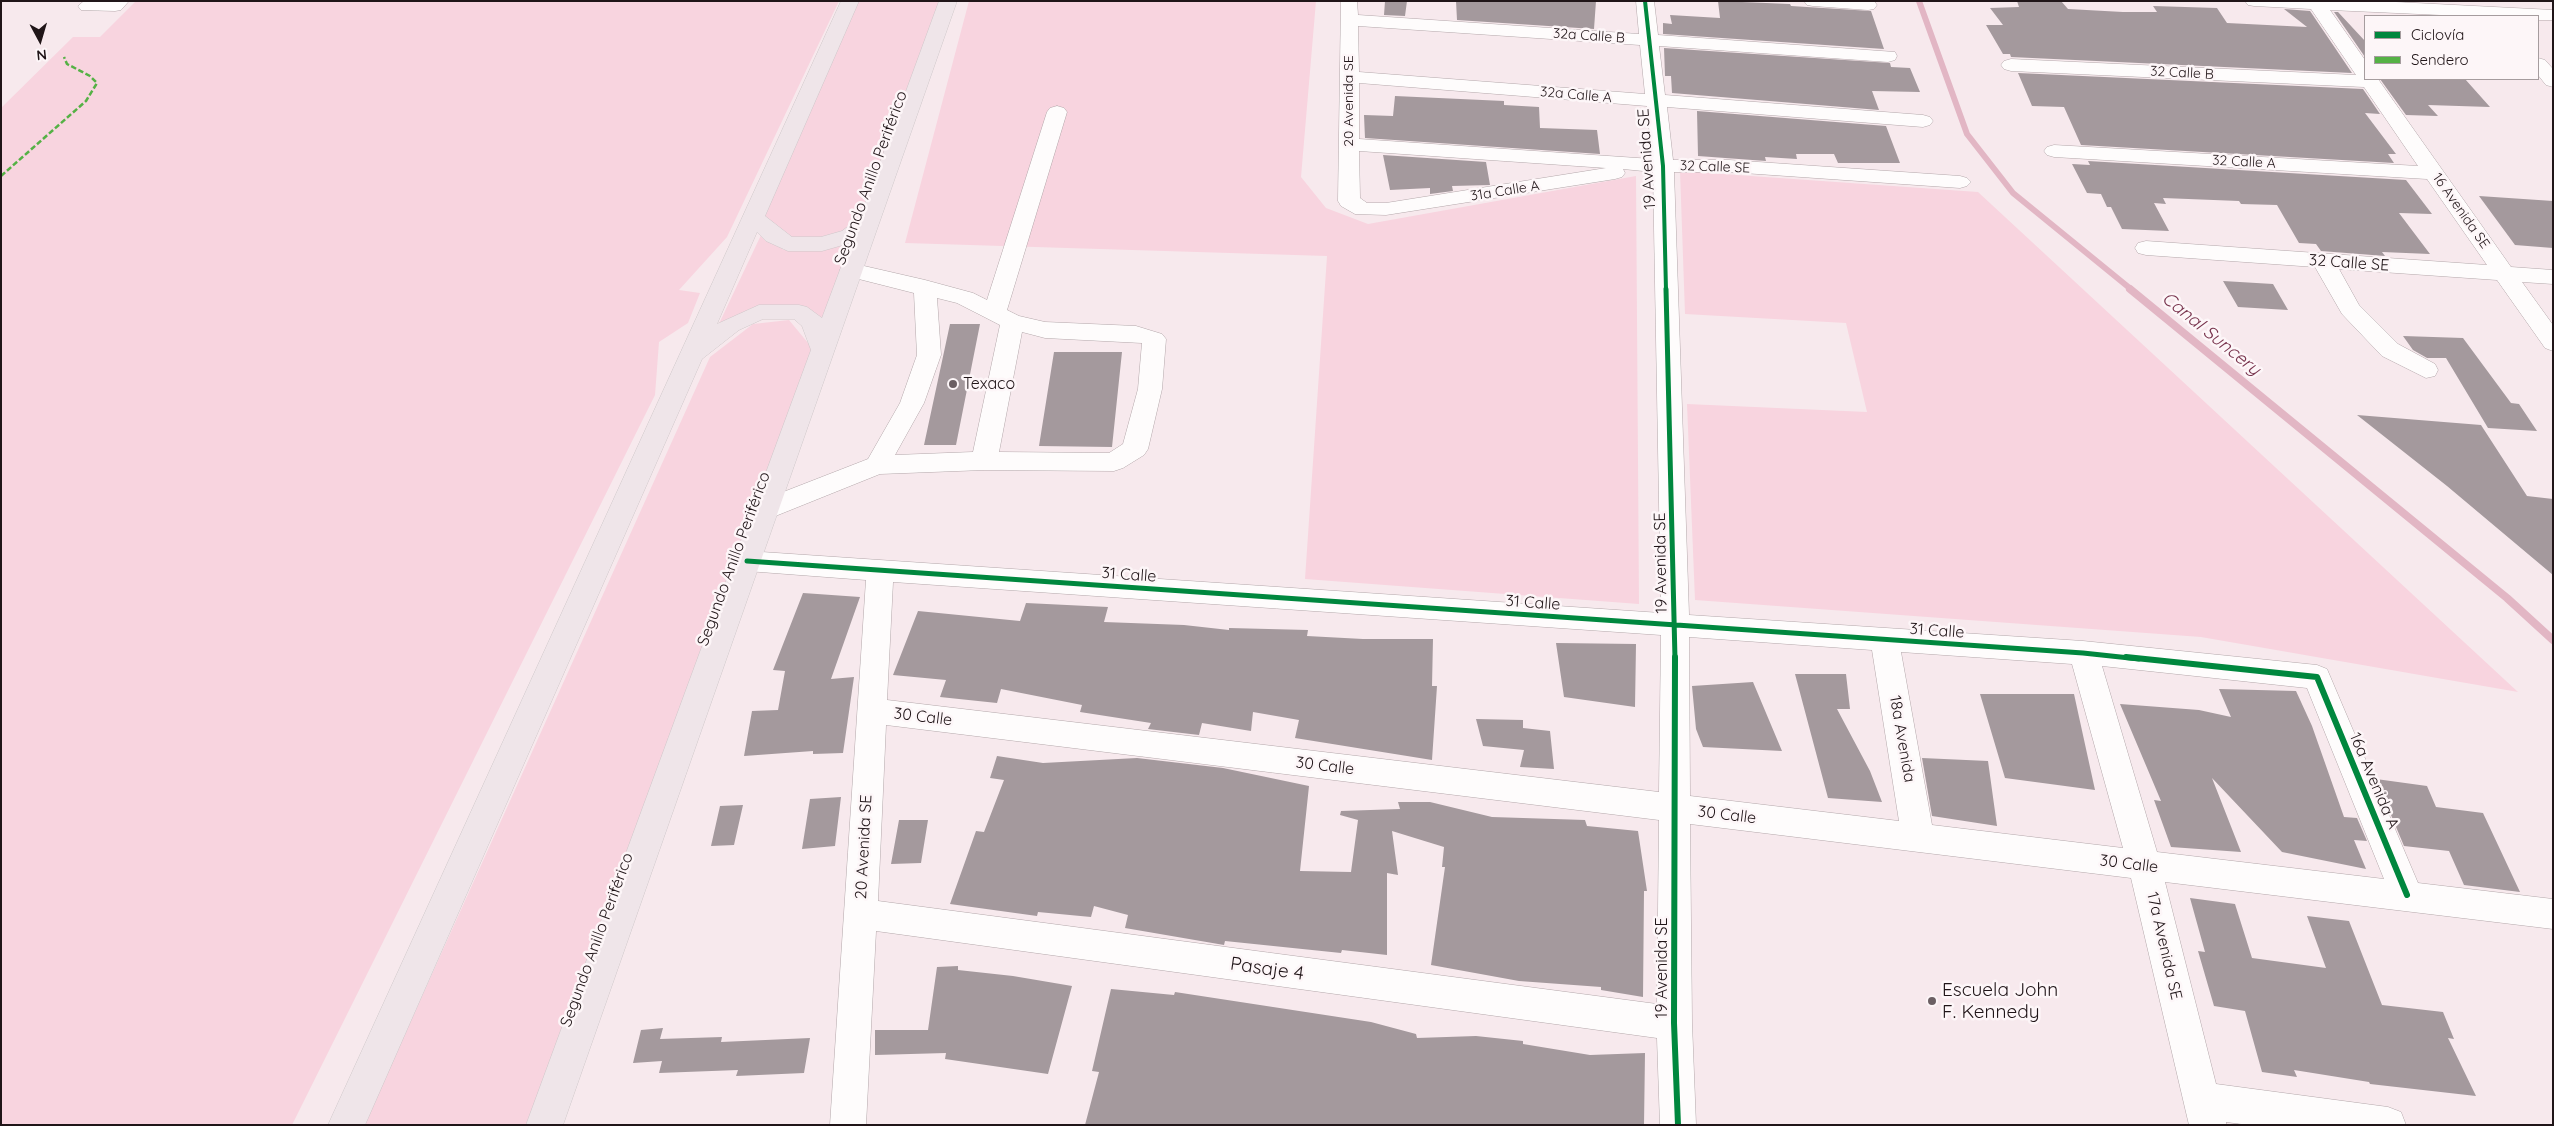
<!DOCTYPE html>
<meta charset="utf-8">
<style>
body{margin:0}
#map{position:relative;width:2554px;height:1126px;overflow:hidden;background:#f7e9ed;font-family:Quicksand,sans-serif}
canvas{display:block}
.frame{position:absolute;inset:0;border:2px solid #201518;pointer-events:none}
.legend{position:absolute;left:2364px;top:15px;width:175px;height:65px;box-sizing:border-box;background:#fdf6f8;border:1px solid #a59c9e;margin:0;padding:6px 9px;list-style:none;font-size:15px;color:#201518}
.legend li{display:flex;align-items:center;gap:10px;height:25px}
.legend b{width:25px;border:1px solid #a59c9e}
.north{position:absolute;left:15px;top:15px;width:50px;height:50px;-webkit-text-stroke:4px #fdf6f8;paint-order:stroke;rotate:174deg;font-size:14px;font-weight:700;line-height:20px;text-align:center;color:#201518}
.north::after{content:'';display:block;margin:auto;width:18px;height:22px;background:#201518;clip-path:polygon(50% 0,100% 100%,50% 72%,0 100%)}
</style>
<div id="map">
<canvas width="2554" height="1126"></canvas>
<div class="frame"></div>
<ul class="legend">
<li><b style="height:6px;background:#00873e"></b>Ciclovía</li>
<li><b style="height:6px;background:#55b145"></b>Sendero</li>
</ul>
<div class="north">N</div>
</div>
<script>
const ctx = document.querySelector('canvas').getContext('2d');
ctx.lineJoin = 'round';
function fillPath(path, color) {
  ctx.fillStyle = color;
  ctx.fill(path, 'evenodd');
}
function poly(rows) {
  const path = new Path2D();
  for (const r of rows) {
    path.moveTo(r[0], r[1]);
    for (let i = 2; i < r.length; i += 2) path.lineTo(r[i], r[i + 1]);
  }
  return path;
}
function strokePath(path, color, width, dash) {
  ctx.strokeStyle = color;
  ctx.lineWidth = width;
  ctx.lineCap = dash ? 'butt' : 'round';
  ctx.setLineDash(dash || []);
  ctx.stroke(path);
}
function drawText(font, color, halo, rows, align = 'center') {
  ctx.font = font + ' Quicksand,sans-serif';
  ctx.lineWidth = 5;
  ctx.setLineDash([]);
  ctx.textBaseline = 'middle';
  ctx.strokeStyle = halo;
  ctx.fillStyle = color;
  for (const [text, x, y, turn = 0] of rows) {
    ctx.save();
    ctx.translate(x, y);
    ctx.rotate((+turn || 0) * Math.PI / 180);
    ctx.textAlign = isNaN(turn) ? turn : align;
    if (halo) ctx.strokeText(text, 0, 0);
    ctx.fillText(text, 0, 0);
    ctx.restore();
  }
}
fillPath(poly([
 [136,1,839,1,727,237,679,290,700,293,688,323,659,342,655,395,292,1125,1,1125,1,108,73,37,100,37],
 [854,1,945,1,870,217,850,234,790,242,764,216],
 [969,1,1316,1,1301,177,1326,208,1368,224,1636,176,1639,604,1305,579,1327,256,905,243],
 [1680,171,1978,192,2518,692,2201,637,1695,600,1687,404,1867,412,1846,323,1685,314],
 [762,233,784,250,824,250,863,235,829,328,800,310,716,330],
 [789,320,813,349,535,1125,364,1125,710,357,753,324]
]), '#f8d4df');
strokePath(poly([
 [1919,1,1967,134,2013,193,2132,290]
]), '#e2b6c4', 6);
strokePath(poly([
 [2130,289,2507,598,2553,640]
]), '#e2b6c4', 8);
fillPath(poly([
 [1385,1,1407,1,1405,16,1384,15],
 [1456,1,1596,1,1594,29,1457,20],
 [1718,1,1790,4,1791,6,1871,11,1884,49,1663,34,1663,23,1672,24,1670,15,1720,18],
 [2017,1,2061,1,2068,9,2123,12,2157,12,2153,6,2217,8,2227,23,2307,27,2284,9,2310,11,2352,73,2011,57,2010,54,2003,54,1986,25,2003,25,1990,8,2019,7],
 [2334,12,2338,12,2365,41,2365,57],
 [1664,48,1890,63,1891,67,1910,68,1920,92,1872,91,1879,110,1672,93,1671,76,1665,76],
 [2018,73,2363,89,2380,114,2365,113,2396,154,2388,154,2394,163,2081,145,2064,107,2032,106],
 [2380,79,2465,79,2490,107,2428,105,2438,116,2406,115],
 [1395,96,1504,101,1504,105,1539,107,1540,128,1597,130,1600,154,1365,138,1364,115,1393,116],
 [1697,111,1886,126,1900,163,1838,163,1834,154,1796,154,1797,159,1765,157,1766,161,1698,156],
 [1383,155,1486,162,1490,185,1452,186,1453,191,1430,194,1430,188,1390,190],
 [2088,161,2406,180,2432,214,2399,213,2430,254,2382,252,2385,256,2321,251,2316,244,2299,243,2277,205,2241,204,2239,201,2163,198,2166,204,2154,203,2169,231,2122,229,2111,207,2107,207,2101,194,2087,193,2072,164,2090,165],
 [2479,196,2553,201,2553,248,2515,245],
 [2223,281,2273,284,2288,310,2238,307],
 [950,324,980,324,956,445,924,445],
 [2403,336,2463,338,2511,403,2519,404,2537,431,2488,428,2446,358,2427,358,2413,350],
 [1054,352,1122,352,1112,447,1039,446],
 [2357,415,2481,425,2527,496,2553,499,2553,575,2447,486],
 [803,593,860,597,831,679,854,677,843,753,813,754,813,751,744,756,752,711,778,710,785,671,773,670],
 [1026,603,1108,607,1104,622,1184,625,1229,630,1229,628,1308,630,1307,636,1363,639,1433,639,1432,686,1437,686,1432,760,1295,738,1299,720,1253,712,1251,731,1202,723,1199,735,1148,729,1151,723,1080,712,1082,705,1001,689,997,703,940,697,946,680,893,675,918,611,1020,621],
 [1556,643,1636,644,1635,707,1564,697],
 [1795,674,1846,674,1850,709,1837,709,1870,771,1882,802,1828,798],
 [1753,682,1782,751,1703,747,1696,729,1692,686],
 [2219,689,2296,691,2312,726,2344,817,2357,818,2367,841,2354,840,2366,869,2282,852,2212,778,2241,852,2171,847,2154,800,2161,801,2120,704,2199,710,2231,717],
 [1980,694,2074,694,2095,790,2005,778],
 [1476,719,1523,720,1523,728,1550,731,1554,769,1520,767,1524,750,1483,746],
 [997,756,1043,763,1137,758,1223,768,1309,786,1300,871,1351,872,1358,820,1340,815,1341,811,1400,809,1398,802,1430,802,1492,817,1585,820,1587,826,1638,831,1647,891,1644,891,1643,997,1601,990,1601,987,1519,981,1431,965,1445,867,1442,867,1444,847,1392,831,1398,875,1387,873,1387,955,1342,950,1341,953,1225,941,1224,945,1125,928,1128,915,1094,906,1091,917,1038,912,1037,916,950,904,976,831,984,832,1004,780,990,778],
 [1922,758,1988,761,1997,826,1932,816],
 [2376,779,2427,786,2436,807,2483,813,2520,892,2464,885,2449,851,2404,846],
 [841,797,835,846,802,849,810,799],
 [743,805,734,845,711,846,720,806],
 [899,820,928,820,921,863,891,864],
 [2190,898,2235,904,2252,958,2326,968,2307,916,2349,921,2382,1005,2443,1012,2454,1039,2448,1038,2476,1096,2370,1084,2369,1082,2294,1070,2297,1077,2262,1072,2245,1011,2214,1006,2198,951,2205,952],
 [958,966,958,970,1013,976,1072,986,1048,1074,945,1059,946,1053,875,1055,875,1030,928,1030,937,967],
 [1111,989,1174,995,1175,992,1371,1022,1416,1034,1417,1038,1476,1036,1523,1041,1523,1044,1590,1055,1645,1053,1644,1125,1085,1125,1099,1072,1092,1071],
 [663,1028,660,1039,722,1037,721,1042,810,1038,804,1073,736,1076,738,1070,659,1073,662,1061,633,1063,641,1030]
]), '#a4999d');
const minor = poly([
 [84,1,129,1,121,10,115,11,81,10,78,6,84,1],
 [1341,1,1357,1,1358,15,1639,34,1636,1,1654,1,1658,35,1895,52,1897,56,1895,60,1888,62,1659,46,1665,95,1923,115,1930,117,1933,121,1930,125,1923,127,1667,107,1673,160,1729,160,1960,176,1967,178,1971,182,1967,186,1960,188,1729,172,1674,172,1689,615,2083,641,2317,665,2327,669,2418,883,2553,899,2553,929,2165,882,2216,1084,2388,1107,2401,1112,2406,1125,2249,1125,2226,1122,2226,1125,2189,1125,2131,878,1690,824,1692,1023,1696,1125,1660,1125,1657,1038,876,931,866,1125,830,1125,866,580,747,571,737,568,733,561,737,554,747,551,1661,613,1653,172,1623,169,1625,173,1622,177,1615,179,1386,215,1355,214,1341,206,1338,201,1341,1],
 [1358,26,1640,45,1645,94,1359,72,1358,26],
 [1359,83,1647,106,1652,159,1359,139,1359,83],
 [1359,151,1606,168,1386,203,1367,203,1360,198,1359,151],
 [893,582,1661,635,1659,792,887,700,893,582],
 [1689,637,1872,650,1899,821,1690,796,1689,637],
 [1901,652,2072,664,2123,848,1932,825,1901,652],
 [2102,666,2307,688,2384,879,2157,852,2102,666],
 [886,725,1659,820,1657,1004,878,901,886,725],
 [1804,1,1874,1,1877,5,1874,9,1868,10,1813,6,1807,5,1804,1],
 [2245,1,2376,1,2553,10,2553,20,2538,20,2538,16,2463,16,2330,10,2365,60,2365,79,2378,79,2511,267,2553,270,2553,284,2522,282,2553,325,2553,351,2545,348,2497,280,2339,269,2359,305,2398,344,2435,364,2438,370,2435,376,2426,378,2382,356,2342,314,2315,267,2146,255,2138,253,2135,248,2138,243,2146,241,2487,265,2427,179,2054,157,2047,155,2044,151,2047,147,2054,145,2418,166,2364,87,2011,71,2004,69,2001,65,2004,61,2011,59,2356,75,2311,9,2254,6,2248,5,2245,1],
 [2538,58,2545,60,2553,69,2553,87,2546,85,2538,75,2538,58],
 [1057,106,1064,108,1067,112,1007,310,1019,316,1045,322,1136,326,1162,334,1166,339,1162,389,1148,449,1144,455,1123,468,1114,471,984,470,880,474,773,517,764,520,755,517,751,510,755,503,868,459,900,403,917,355,914,293,843,275,840,270,843,265,851,263,925,280,973,293,987,300,1047,112,1050,108,1057,106],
 [937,298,957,303,1000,325,973,452,895,455,924,403,941,355,937,298],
 [1022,332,1045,338,1142,343,1138,389,1123,444,1109,453,999,452,1022,332]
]);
const major = poly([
 [841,1,859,1,765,216,792,237,821,237,842,231,860,217,939,1,957,1,563,1125,526,1125,811,350,802,326,794,319,763,319,739,330,702,359,365,1125,328,1125,841,1],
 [757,232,766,241,788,251,822,251,850,243,822,318,807,307,799,305,759,305,717,324,757,232]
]);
strokePath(minor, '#b3a7aa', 1);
strokePath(major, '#cfc8ca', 1);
fillPath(minor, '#fefcfc');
fillPath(major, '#efe5e9');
strokePath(poly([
 [1,176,86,101,97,83,90,76,67,64,64,57]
]), '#55b145', 2.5, [5.5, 2.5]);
strokePath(poly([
 [1645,1,1663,166,1666,290]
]), '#00873e', 4);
strokePath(poly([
 [1666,289,1675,659],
 [747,561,2083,653,2139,659]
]), '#00873e', 5);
strokePath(poly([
 [1675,657,1674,1023,1678,1125],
 [2126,657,2317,677,2407,895]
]), '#00873e', 6);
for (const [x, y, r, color] of [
 [953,384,5,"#6b5f63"],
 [1932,1001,5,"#6b5f63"]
]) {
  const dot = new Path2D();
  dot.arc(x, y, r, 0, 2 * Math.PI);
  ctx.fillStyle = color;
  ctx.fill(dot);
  strokePath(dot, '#fdf6f8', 2);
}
drawText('14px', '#201518', '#fdf6f8', [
 ["32a Calle B",1589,36,4],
 ["32 Calle B",2182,73,3],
 ["32a Calle A",1576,95,5],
 ["20 Avenida SE",1349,101,-90],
 ["32 Calle A",2244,162,3],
 ["32 Calle SE",1715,167,2],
 ["31a Calle A",1505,191,-9],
 ["16 Avenida SE",2461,211,55]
]);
drawText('16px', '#201518', '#fdf6f8', [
 ["19 Avenida SE",1647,159,-94],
 ["Segundo Anillo Periférico",871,178,-70],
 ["32 Calle SE",2349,263,4],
 ["Segundo Anillo Periférico",734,559,-70],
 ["19 Avenida SE",1661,563,-91],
 ["31 Calle",1129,575,4],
 ["31 Calle",1533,603,4],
 ["31 Calle",1937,631,4],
 ["30 Calle",923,717,7],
 ["18a Avenida",1902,739,80],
 ["30 Calle",1325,766,7],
 ["16a Avenida A",2374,781,67],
 ["30 Calle",1727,815,7],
 ["20 Avenida SE",864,847,-87],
 ["30 Calle",2129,864,7],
 ["Segundo Anillo Periférico",597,940,-70],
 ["17a Avenida SE",2164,946,77],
 ["19 Avenida SE",1662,968,-90]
]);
drawText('16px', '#201518', '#fdf6f8', [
 ["Texaco",963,384]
], 'left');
drawText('italic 18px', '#78334d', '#fdf6f8', [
 ["Canal Suncery",2211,334,39]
]);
drawText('19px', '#201518', '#fdf6f8', [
 ["Pasaje 4",1267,969,8]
]);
drawText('19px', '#201518', '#fdf6f8', [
 ["Escuela John",1942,990],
 ["F. Kennedy",1942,1012]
], 'left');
</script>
